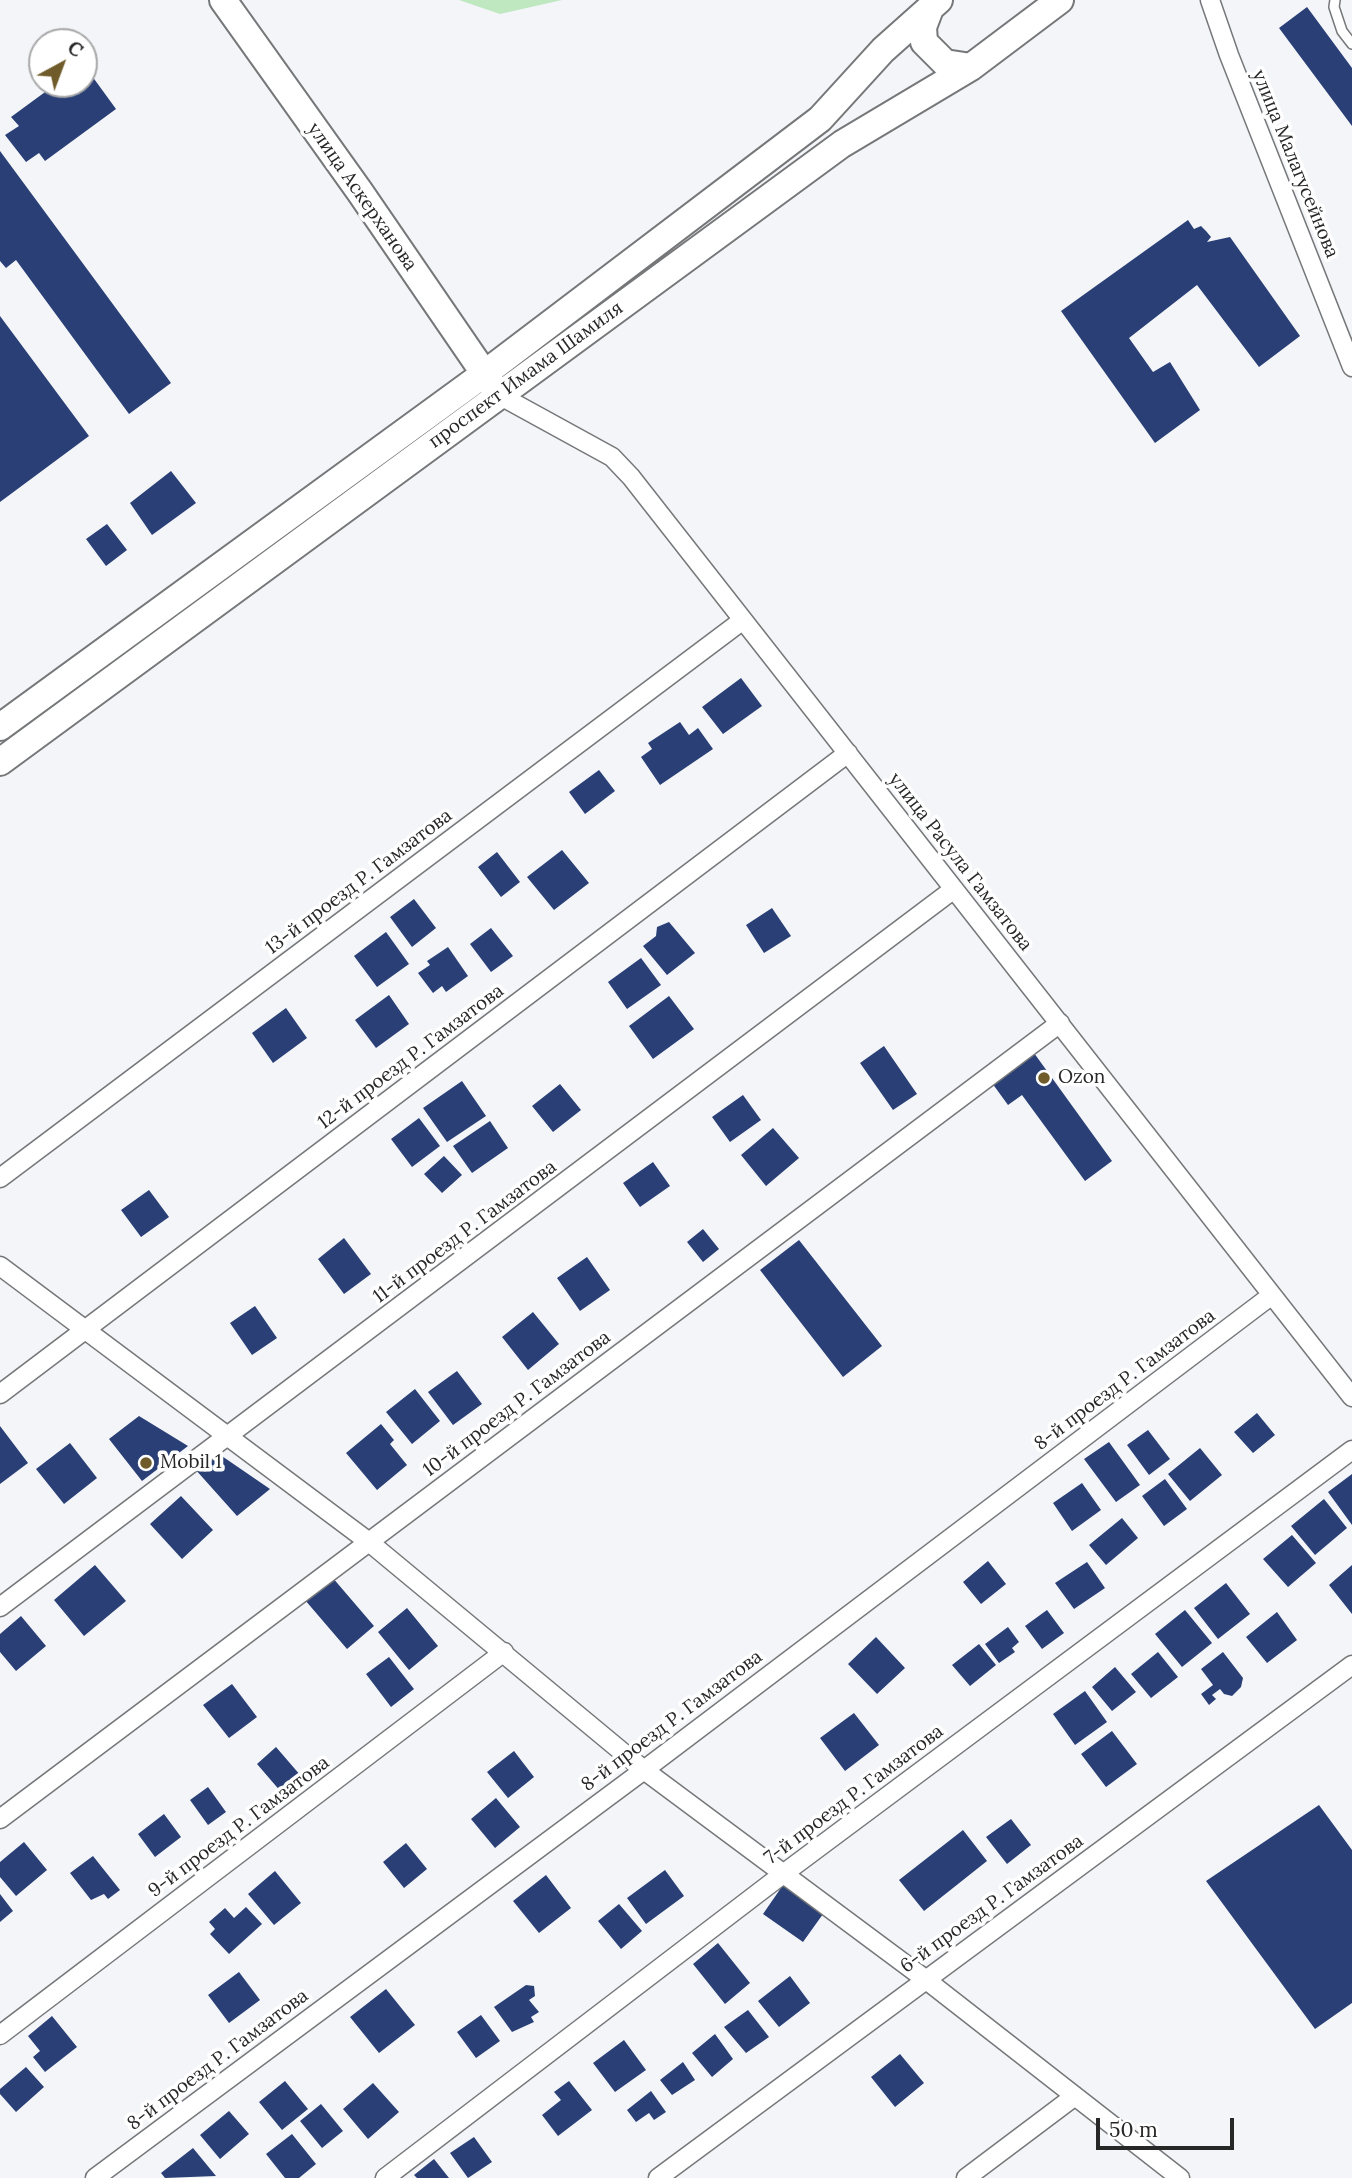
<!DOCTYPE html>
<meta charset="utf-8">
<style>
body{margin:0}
#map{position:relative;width:1352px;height:2178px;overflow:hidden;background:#f3f5f8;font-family:Lora,serif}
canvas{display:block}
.north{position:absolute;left:28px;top:28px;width:70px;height:70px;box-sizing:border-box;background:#fff;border:2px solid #a9a9a9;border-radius:50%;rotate:41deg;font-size:19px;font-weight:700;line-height:28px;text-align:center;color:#272728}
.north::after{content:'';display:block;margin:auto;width:24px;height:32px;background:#6f5c2a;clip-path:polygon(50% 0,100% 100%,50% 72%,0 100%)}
.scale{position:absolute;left:1096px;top:2118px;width:138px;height:32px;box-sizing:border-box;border:4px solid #272728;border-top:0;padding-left:9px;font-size:21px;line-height:24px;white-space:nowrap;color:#272728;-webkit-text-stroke:5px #fff;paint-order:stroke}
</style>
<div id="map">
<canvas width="1352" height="2178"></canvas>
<div class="north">С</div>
<div class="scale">50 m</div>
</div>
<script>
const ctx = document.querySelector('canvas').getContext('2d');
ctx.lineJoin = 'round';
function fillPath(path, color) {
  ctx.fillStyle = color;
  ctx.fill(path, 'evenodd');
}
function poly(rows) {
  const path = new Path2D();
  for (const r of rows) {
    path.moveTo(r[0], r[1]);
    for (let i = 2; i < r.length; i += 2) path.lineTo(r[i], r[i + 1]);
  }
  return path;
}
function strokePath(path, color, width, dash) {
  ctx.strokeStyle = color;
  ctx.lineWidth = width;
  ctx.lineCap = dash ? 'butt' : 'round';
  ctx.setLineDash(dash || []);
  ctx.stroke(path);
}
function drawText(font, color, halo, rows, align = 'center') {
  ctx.font = font + ' Lora,serif';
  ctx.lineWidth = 7;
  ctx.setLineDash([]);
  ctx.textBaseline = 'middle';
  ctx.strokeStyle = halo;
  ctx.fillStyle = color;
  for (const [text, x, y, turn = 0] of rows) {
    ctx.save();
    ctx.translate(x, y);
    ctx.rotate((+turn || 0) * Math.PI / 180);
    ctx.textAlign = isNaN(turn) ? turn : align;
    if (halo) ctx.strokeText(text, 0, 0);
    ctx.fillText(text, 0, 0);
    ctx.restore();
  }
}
fillPath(poly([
 [459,0,562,0,500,14]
]), '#bfe8c1');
fillPath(poly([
 [1307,7,1352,68,1352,126,1279,28],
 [84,65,116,109,45,161,39,153,26,162,5,135,19,126,11,117,56,84,84,84],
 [0,151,171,383,129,414,16,260,6,268,0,261],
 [1188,220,1194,229,1201,226,1206,231,1211,237,1207,242,1230,237,1300,336,1259,367,1197,285,1129,338,1153,372,1170,362,1200,410,1155,443,1061,311],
 [0,316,89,436,0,502],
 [171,471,196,503,152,535,130,503],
 [107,524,127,550,106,566,86,539],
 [741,678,762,706,723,734,702,707],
 [680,722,689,735,698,728,713,749,660,785,641,757,652,749,648,743],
 [599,770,615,791,585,814,569,792],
 [562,850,589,883,554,910,527,877],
 [497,852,520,882,501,897,478,867],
 [414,899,436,928,412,947,390,917],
 [772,908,791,936,764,953,746,925],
 [669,922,695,953,667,975,643,946,656,936,657,927],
 [491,928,513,956,491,972,470,944],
 [386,932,409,964,377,987,354,956],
 [448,947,468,976,446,992,442,986,433,993,418,973,430,965,427,961],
 [641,958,661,985,627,1009,608,982],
 [389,995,409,1024,376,1048,355,1020],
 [669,996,694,1029,653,1059,629,1026],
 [286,1008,307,1038,273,1063,252,1033],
 [884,1046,917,1094,893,1110,860,1063],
 [1034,1053,1112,1161,1085,1181,1022,1095,1008,1105,992,1083],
 [462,1081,486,1116,447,1142,423,1108],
 [560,1084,581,1110,553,1132,532,1106],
 [743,1095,761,1120,730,1142,712,1117],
 [419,1118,440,1146,412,1167,391,1139],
 [490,1121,508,1148,472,1173,453,1146],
 [773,1128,799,1158,766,1186,741,1155],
 [444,1156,462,1175,442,1193,424,1174],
 [653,1162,670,1186,640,1207,623,1183],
 [149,1190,169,1217,141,1237,121,1210],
 [703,1229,719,1249,703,1262,687,1242],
 [344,1238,371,1274,344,1294,318,1259],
 [799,1240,882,1346,843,1377,760,1270],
 [587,1257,610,1290,580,1311,557,1278],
 [255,1306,277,1338,252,1355,230,1323],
 [533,1312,559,1344,528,1370,502,1337],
 [457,1371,482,1404,453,1425,428,1392],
 [415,1389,440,1421,412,1444,386,1412],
 [1257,1413,1275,1435,1253,1453,1234,1432],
 [139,1416,188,1446,142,1481,109,1439],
 [381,1424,394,1440,390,1444,407,1465,377,1490,346,1453],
 [0,1426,28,1463,0,1484],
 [1148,1430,1170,1459,1149,1475,1127,1445],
 [1109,1442,1140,1485,1116,1502,1084,1459],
 [70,1443,97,1478,64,1504,36,1469],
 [1200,1448,1222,1475,1190,1501,1168,1474],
 [216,1452,270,1489,237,1516,195,1469],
 [1352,1474,1352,1525,1328,1492],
 [1165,1479,1187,1509,1164,1526,1142,1496],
 [1082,1483,1101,1510,1072,1531,1053,1503],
 [181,1496,213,1530,182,1559,150,1524],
 [1324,1499,1347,1528,1315,1555,1291,1526],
 [1122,1518,1138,1538,1106,1565,1089,1545],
 [1292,1535,1316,1563,1288,1587,1263,1559],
 [988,1561,1006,1584,981,1604,963,1582],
 [1087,1562,1105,1588,1074,1609,1055,1583],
 [95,1565,126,1601,84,1636,54,1600],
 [1352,1565,1352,1614,1329,1585],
 [332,1577,374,1626,347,1649,305,1600],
 [1226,1583,1250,1614,1218,1639,1194,1608],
 [407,1608,438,1646,409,1670,378,1632],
 [1047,1610,1064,1633,1042,1649,1025,1626],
 [1185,1610,1212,1643,1182,1667,1155,1634],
 [1277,1612,1297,1640,1267,1663,1246,1637],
 [21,1616,46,1646,16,1671,0,1652,0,1634],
 [1008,1627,1019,1642,1012,1648,1015,1652,999,1663,985,1644],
 [876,1637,905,1668,877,1694,848,1664],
 [979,1644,996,1665,970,1686,952,1665],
 [1158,1652,1178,1677,1151,1698,1131,1674],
 [1223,1652,1243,1678,1241,1687,1232,1696,1224,1694,1220,1689,1212,1695,1216,1699,1209,1705,1201,1694,1213,1685,1201,1669],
 [389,1657,414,1689,391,1707,366,1674],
 [1115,1667,1136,1692,1112,1711,1092,1687],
 [232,1684,257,1717,229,1738,203,1705],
 [1085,1691,1107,1722,1075,1745,1053,1714],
 [854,1713,879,1745,845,1771,820,1738],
 [1112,1731,1137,1764,1106,1787,1081,1754],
 [276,1747,301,1776,282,1793,257,1764],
 [514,1751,534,1777,508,1798,487,1772],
 [208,1787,226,1812,208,1825,190,1800],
 [496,1798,520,1827,495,1848,471,1819],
 [1319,1805,1352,1850,1352,2003,1315,2029,1206,1881],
 [164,1814,181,1837,155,1857,138,1834],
 [1011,1819,1031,1845,1007,1864,986,1837],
 [963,1830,987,1861,924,1911,899,1880],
 [24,1842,47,1870,16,1896,0,1877,0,1862],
 [406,1843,427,1869,404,1888,383,1862],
 [93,1856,120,1890,108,1899,104,1894,91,1900,70,1873],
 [665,1870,684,1896,646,1924,627,1898],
 [275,1871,301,1903,274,1925,248,1894],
 [546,1875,571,1908,539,1933,513,1901],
 [783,1885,823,1914,803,1942,763,1914],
 [0,1894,13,1911,0,1922],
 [619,1904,642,1931,621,1949,598,1921],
 [246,1907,262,1924,229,1954,210,1934,215,1929,209,1922,225,1908,234,1918],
 [718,1943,750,1983,725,2004,693,1964],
 [239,1972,260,2000,229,2023,208,1995],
 [790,1976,810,2003,779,2027,758,2001],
 [526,1985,534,1986,535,1996,529,2000,539,2012,531,2017,534,2022,512,2032,494,2007],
 [386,1989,415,2025,379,2053,350,2017],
 [748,2010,769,2037,746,2053,724,2027],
 [481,2015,500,2041,476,2058,457,2032],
 [52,2016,77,2047,45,2072,33,2057,40,2051,28,2036],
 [715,2034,733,2059,712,2077,692,2053],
 [624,2040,646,2070,615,2092,593,2063],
 [900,2054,924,2083,895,2107,871,2077],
 [683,2062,695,2080,672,2095,660,2080],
 [26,2067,44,2087,16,2112,0,2094,0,2089],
 [285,2081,308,2109,282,2130,259,2102],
 [569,2081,592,2110,558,2136,542,2115,561,2100,554,2092],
 [373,2083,399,2112,368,2139,343,2109],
 [651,2091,666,2112,654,2120,649,2113,636,2122,627,2110],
 [321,2104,343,2131,322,2148,300,2121],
 [229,2111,249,2134,220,2159,200,2135],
 [292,2134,316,2164,299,2178,285,2178,266,2154],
 [474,2137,492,2162,468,2178,450,2153],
 [193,2148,216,2176,165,2178,161,2173],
 [434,2159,449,2178,417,2178,414,2175]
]), '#293f76');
const lane = poly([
 [1335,0,1334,7,1342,31,1352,44]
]);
const street = poly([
 [1210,0,1229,55,1352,367],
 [499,395,612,457,631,477,1352,1397],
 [0,1178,743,620],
 [0,1266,369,1542,644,1770,925,1979,1180,2178],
 [0,1394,848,753],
 [0,1607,954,889],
 [0,1819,1060,1023],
 [0,2035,504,1652],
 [95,2178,644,1770,1272,1295],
 [385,2178,783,1874,1352,1450],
 [658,2178,1352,1665],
 [966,2178,1075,2096]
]);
const secondary = poly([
 [223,0,360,192,495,389],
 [931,6,923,27,924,42,945,63,971,67],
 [0,727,484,374,820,119,883,50,939,0],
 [0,762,842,144,971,67,1060,0]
]);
strokePath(lane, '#757779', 12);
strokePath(street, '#757779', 21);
strokePath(secondary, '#757779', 30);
strokePath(lane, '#fff', 9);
strokePath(street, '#fff', 18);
strokePath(secondary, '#fff', 26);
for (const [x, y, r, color] of [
 [1044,1078,7,"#6f5c2a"],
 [146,1463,7,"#6f5c2a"]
]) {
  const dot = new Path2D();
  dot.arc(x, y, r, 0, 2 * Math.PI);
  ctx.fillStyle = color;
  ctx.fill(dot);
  strokePath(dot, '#fff', 2.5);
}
drawText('19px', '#272728', '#fff', [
 ["улица Малагусейнова",1295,164,68],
 ["улица Аскерханова",362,197,55],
 ["проспект Имама Шамиля",526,375,-36],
 ["улица Расула Гамзатова",960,862,52],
 ["13-й проезд Р. Гамзатова",359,882,-37],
 ["12-й проезд Р. Гамзатова",411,1057,-37],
 ["11-й проезд Р. Гамзатова",465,1232,-37],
 ["8-й проезд Р. Гамзатова",1125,1380,-37],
 ["10-й проезд Р. Гамзатова",517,1404,-37],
 ["8-й проезд Р. Гамзатова",672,1721,-37],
 ["7-й проезд Р. Гамзатова",854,1795,-37],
 ["9-й проезд Р. Гамзатова",239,1827,-37],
 ["6-й проезд Р. Гамзатова",992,1904,-36],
 ["8-й проезд Р. Гамзатова",218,2060,-37]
]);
drawText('19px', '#272728', '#fff', [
 ["Ozon",1058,1078],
 ["Mobil 1",160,1463]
], 'left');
</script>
